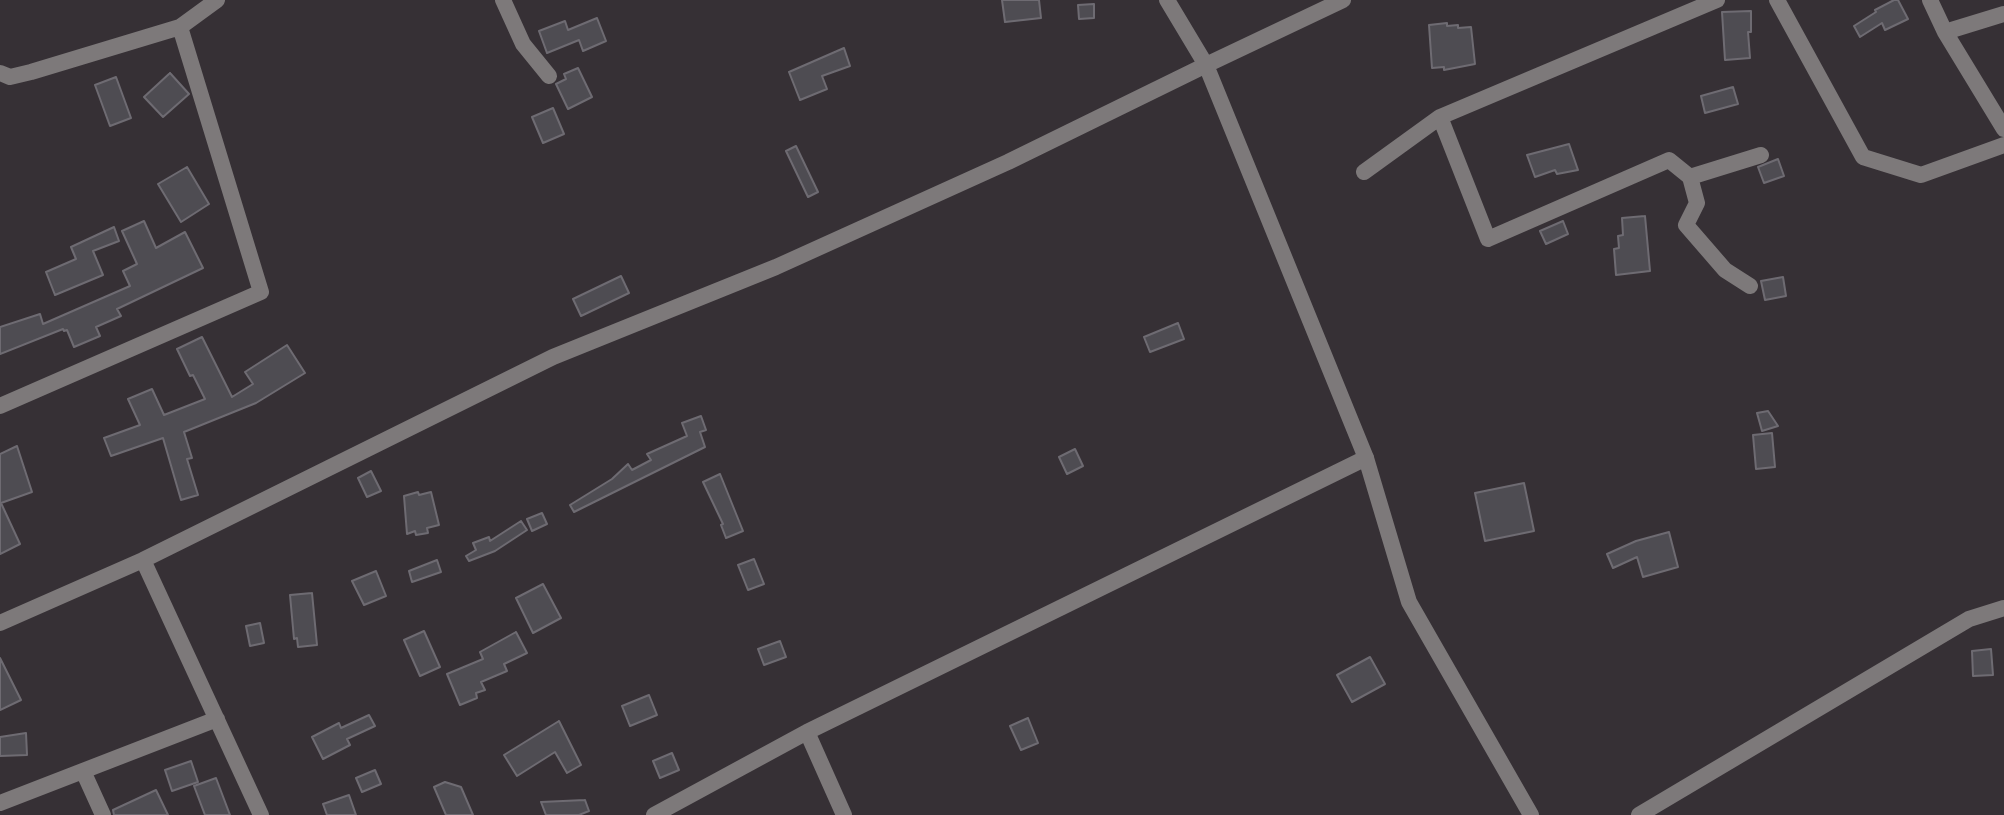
<!DOCTYPE html>
<style>
body{margin:0}
canvas{display:block;background:#363035}
</style>
<canvas width="2004" height="815"></canvas>
<script>
const ctx = document.querySelector('canvas').getContext('2d');
ctx.lineJoin = 'round';
function fillPath(path, color) {
  ctx.fillStyle = color;
  ctx.fill(path, 'evenodd');
}
function poly(rows) {
  const path = new Path2D();
  for (const r of rows) {
    path.moveTo(r[0], r[1]);
    for (let i = 2; i < r.length; i += 2) path.lineTo(r[i], r[i + 1]);
  }
  return path;
}
function strokePath(path, color, width, dash) {
  ctx.strokeStyle = color;
  ctx.lineWidth = width;
  ctx.lineCap = dash ? 'butt' : 'round';
  ctx.setLineDash(dash || []);
  ctx.stroke(path);
}
const building = poly([
 [1002,0,1039,0,1041,18,1005,22,1002,0],
 [1894,0,1898,0,1908,19,1885,30,1882,23,1860,37,1854,26,1876,12,1875,10,1894,0],
 [1094,4,1094,18,1079,19,1078,5,1094,4],
 [1751,11,1751,32,1748,32,1750,58,1725,60,1722,12,1751,11],
 [597,18,606,41,583,51,579,40,547,53,539,31,565,21,568,30,597,18],
 [1447,23,1447,26,1458,25,1458,28,1471,27,1475,64,1444,70,1444,67,1432,68,1429,25,1447,23],
 [844,48,850,66,822,76,827,89,800,100,789,72,844,48],
 [578,68,592,97,568,109,556,84,566,79,564,74,578,68],
 [170,73,189,94,163,117,144,97,170,73],
 [116,77,131,118,110,126,95,85,116,77],
 [1733,87,1738,104,1705,113,1701,96,1733,87],
 [553,108,564,134,543,143,532,117,553,108],
 [1569,144,1578,170,1557,174,1555,170,1535,177,1527,155,1569,144],
 [796,146,818,192,808,197,786,151,796,146],
 [1778,159,1784,176,1764,183,1758,167,1778,159],
 [187,167,209,204,181,222,158,184,187,167],
 [1645,216,1650,271,1616,275,1614,249,1619,248,1618,236,1623,235,1622,218,1645,216],
 [144,221,156,248,185,232,203,268,117,309,121,316,96,327,100,336,74,347,67,330,64,331,63,329,0,354,0,327,40,314,43,324,130,286,123,271,137,264,122,231,144,221],
 [1563,221,1568,234,1546,244,1540,231,1563,221],
 [114,227,119,241,93,251,103,275,55,295,46,272,76,259,71,247,114,227],
 [621,276,629,293,581,316,573,299,621,276],
 [1783,277,1786,296,1765,300,1761,281,1783,277],
 [1178,323,1184,339,1150,352,1144,337,1178,323],
 [202,337,232,397,253,384,245,372,287,345,305,373,256,403,184,432,192,458,187,459,198,495,181,500,163,438,111,456,104,438,140,425,128,399,152,389,164,415,205,399,193,375,190,376,177,349,202,337],
 [1768,411,1778,426,1762,431,1757,413,1768,411],
 [701,416,706,430,700,432,705,447,574,512,570,505,612,479,628,464,632,470,651,460,647,454,687,436,682,423,701,416],
 [1772,433,1775,467,1756,469,1753,435,1772,433],
 [17,446,32,492,1,503,20,544,0,554,0,454,17,446],
 [1075,449,1083,466,1067,474,1059,457,1075,449],
 [371,471,381,491,367,497,358,478,371,471],
 [720,474,743,531,726,538,721,525,723,524,703,482,720,474],
 [1524,483,1534,531,1485,541,1475,493,1524,483],
 [418,492,419,495,431,492,439,525,427,528,428,533,416,535,415,531,407,534,404,496,418,492],
 [542,513,547,524,532,531,527,519,542,513],
 [521,521,527,530,495,551,469,561,466,556,476,550,473,543,489,537,490,541,521,521],
 [1669,532,1678,567,1643,577,1637,557,1613,568,1607,554,1636,541,1669,532],
 [754,559,764,584,748,590,738,565,754,559],
 [437,560,441,572,412,582,409,571,437,560],
 [376,571,386,596,364,605,352,581,376,571],
 [543,584,561,618,533,633,516,598,543,584],
 [312,593,317,645,298,647,297,638,294,639,290,595,312,593],
 [260,623,264,643,250,646,246,626,260,623],
 [424,631,440,667,420,676,404,640,424,631],
 [516,632,527,653,504,664,507,671,481,682,485,690,476,693,477,698,460,705,447,674,483,659,480,652,516,632],
 [780,641,786,657,764,665,758,649,780,641],
 [1991,649,1993,675,1973,676,1972,651,1991,649],
 [1370,657,1385,684,1352,702,1337,675,1370,657],
 [0,658,21,700,0,710,0,658],
 [649,695,657,715,630,726,622,706,649,695],
 [369,715,375,726,347,739,350,745,323,759,312,737,339,723,341,728,369,715],
 [1028,718,1038,743,1021,750,1010,726,1028,718],
 [559,721,581,765,567,773,555,752,517,776,504,755,559,721],
 [26,733,27,755,0,756,0,737,26,733],
 [672,753,679,770,660,778,653,761,672,753],
 [191,761,198,782,172,791,165,770,191,761],
 [375,770,381,784,362,792,356,778,375,770],
 [216,778,230,815,205,815,194,786,216,778],
 [445,782,461,787,473,815,446,815,434,787,445,782],
 [156,790,168,815,114,815,113,810,156,790],
 [349,795,356,815,327,815,323,804,349,795],
 [585,800,589,811,579,815,546,815,541,802,585,800]
]);
fillPath(building, '#4e4c52');
strokePath(building, '#6e6b72', 2);
strokePath(poly([
 [503,0,523,44,549,76],
 [1777,0,1863,157,1921,175,2004,145],
 [1930,0,1945,32,2004,129],
 [1945,32,2004,14],
 [0,73,10,77,31,72,180,27,217,0],
 [1440,117,1488,239,1669,160,1690,177,1761,155],
 [1364,172,1440,117,1717,0],
 [1690,177,1697,203,1686,225,1725,270,1750,286],
 [0,406,261,292,180,27],
 [143,560,261,815],
 [0,623,143,560,553,357,776,267,1008,162,1206,65],
 [807,732,1366,458],
 [83,771,103,815],
 [0,803,217,719],
 [654,815,807,732,844,815],
 [1639,815,1969,619,2004,608]
]), '#7d797a', 16);
strokePath(poly([
 [1167,0,1206,65,1366,458,1409,602,1531,815],
 [1206,65,1343,0]
]), '#7d797a', 16);
</script>
